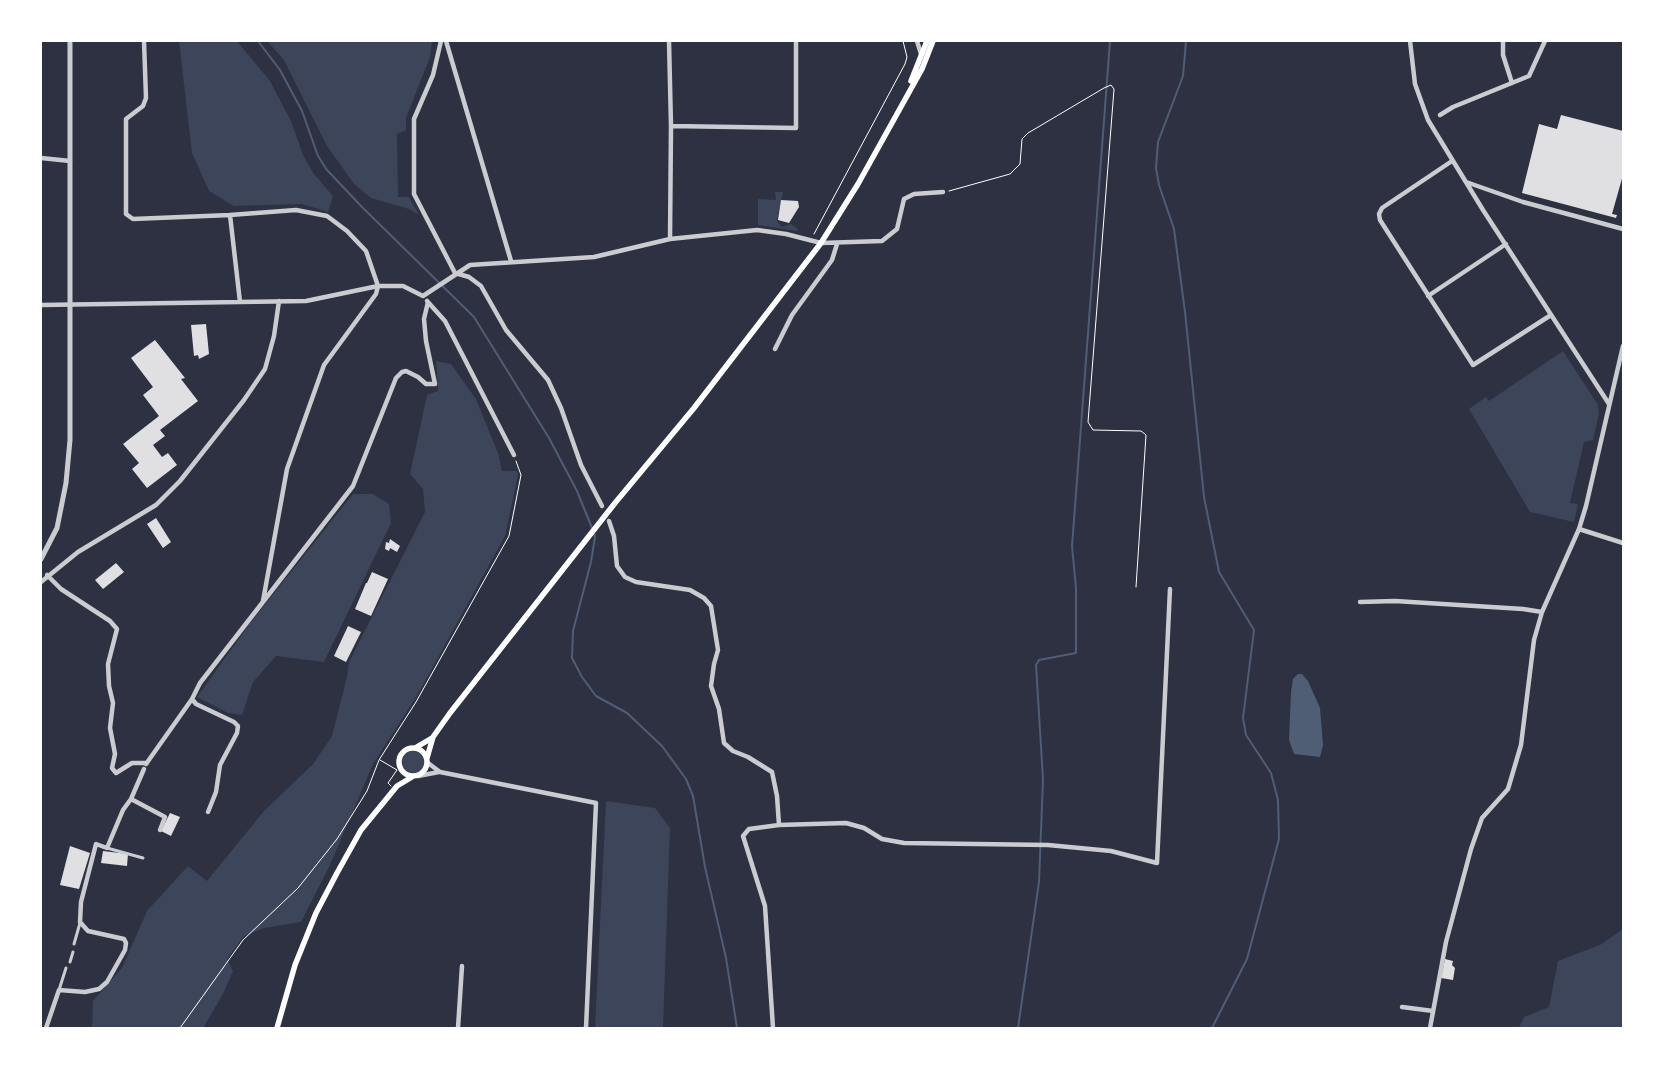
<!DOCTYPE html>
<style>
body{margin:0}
#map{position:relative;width:1664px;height:1069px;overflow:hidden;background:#2d3142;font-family:"Roboto Condensed",sans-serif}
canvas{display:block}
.frame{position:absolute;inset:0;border:42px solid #fff;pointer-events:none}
</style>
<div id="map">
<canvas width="1664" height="1069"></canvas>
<div class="frame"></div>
</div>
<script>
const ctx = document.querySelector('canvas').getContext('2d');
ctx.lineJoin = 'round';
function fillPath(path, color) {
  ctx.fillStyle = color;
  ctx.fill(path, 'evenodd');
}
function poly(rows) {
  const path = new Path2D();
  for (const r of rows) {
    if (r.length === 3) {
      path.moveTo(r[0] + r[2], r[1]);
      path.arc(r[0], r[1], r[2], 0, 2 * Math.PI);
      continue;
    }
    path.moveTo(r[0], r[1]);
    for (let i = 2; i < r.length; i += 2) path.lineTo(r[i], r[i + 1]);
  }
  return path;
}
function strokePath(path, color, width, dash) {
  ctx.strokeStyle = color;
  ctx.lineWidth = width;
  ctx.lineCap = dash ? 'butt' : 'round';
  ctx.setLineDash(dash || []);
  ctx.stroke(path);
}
fillPath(poly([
 [179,41,237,41,270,81,291,121,303,155,314,174,333,196,328,212,302,204,234,206,209,191,192,153],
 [267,41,432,41,430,57,406,118,406,130,397,134,398,197,409,197,419,215,409,209,371,198,354,184,327,146,284,60],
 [775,192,783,192,777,221,782,227,791,224,798,229,797,231,758,225,758,199,776,200],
 [1563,351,1598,405,1599,414,1593,440,1584,442,1570,503,1578,504,1574,522,1530,512,1469,409,1486,397,1489,401],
 [436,361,451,364,476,399,498,453,502,471,517,471,518,475,505,536,418,694,373,764,330,865,301,922,264,928,244,936,227,959,233,971,223,994,203,1028,92,1028,93,1001,122,968,147,911,188,866,207,881,264,811,313,764,332,736,347,677,349,662,425,512,423,489,410,474,427,395,438,391],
 [353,494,373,494,389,504,391,523,324,662,276,656,253,682,242,715,228,713,197,697,251,622],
 [413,762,11],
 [606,801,655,808,670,828,663,1028,595,1028],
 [1623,929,1623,1028,1519,1028,1524,1017,1549,1007,1558,961,1600,945]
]), '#3c4559');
fillPath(poly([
 [1298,674,1302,674,1308,681,1320,708,1323,745,1320,757,1294,754,1289,740,1291,692,1293,679]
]), '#4f5d75');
strokePath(poly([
 [258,41,280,70,302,111,318,156,327,170,362,207,474,317,549,438,577,491,592,528],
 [1186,41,1183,76,1158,142,1156,168,1159,185,1174,229,1185,312,1204,497,1219,572,1254,630,1243,718,1246,735,1271,773,1278,800,1279,839,1247,959,1212,1028],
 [594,532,595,537,591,562,573,631,572,658,582,677,596,696,627,713,662,746,686,779,693,796,705,867,726,958,737,1028],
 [1018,1028,1039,882,1043,779,1036,665,1039,660,1076,653,1076,588,1072,546,1110,41]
]), '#4f5d75', 2);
fillPath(poly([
 [1561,115,1623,131,1623,175,1612,214,1617,215,1616,218,1522,193,1539,124,1557,129],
 [781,200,798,201,799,207,789,223,778,220],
 [206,324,209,354,199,359,198,355,194,356,191,325],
 [155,340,185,378,181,379,198,401,160,430,165,436,153,445,162,457,168,453,177,465,147,488,132,469,139,463,123,444,159,416,143,395,153,387,131,358],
 [156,518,171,542,163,548,147,524],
 [390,539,400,546,397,552,390,548,389,551,385,549,386,542,389,543],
 [116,563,124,572,103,589,95,580],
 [372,572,388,579,371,616,355,609,366,583,367,583],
 [348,626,361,632,346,662,334,656],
 [170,813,180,817,171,836,161,831],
 [70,846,90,853,79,889,60,885],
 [103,851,128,854,127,866,101,863],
 [1445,959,1453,961,1452,965,1455,968,1453,980,1441,978]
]), '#e0e0e3');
strokePath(poly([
 [949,191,1010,174,1020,164,1022,139,1028,133,1104,88,1111,85,1114,89,1088,422,1093,430,1141,431,1146,435,1136,587],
 [814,234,905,64,907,57,903,41],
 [380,760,397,770,388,783,391,786],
 [180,1028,243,940,298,888,337,839,367,791,379,760,416,702,509,536,521,475,516,461]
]), '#fff', 1);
strokePath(poly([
 [107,848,143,858],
 [74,944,80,923],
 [70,962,73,952],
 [59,990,66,968]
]), '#caccd0', 3);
strokePath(poly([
 [144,41,146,98,143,106,126,119,126,214,133,219,230,215],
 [441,41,433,75,414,119,414,194,455,273],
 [446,41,511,261],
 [669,41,671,126,670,239],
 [917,41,921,54],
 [1410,41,1415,84,1428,120,1483,210,1609,404],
 [1503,41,1503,55,1512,83],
 [1440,115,1453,107,1529,76,1545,41],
 [671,126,796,128,796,41],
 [41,158,70,161],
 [1452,161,1382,208,1379,214,1380,220,1473,365,1551,315],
 [1466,182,1523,202,1623,229],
 [455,273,469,277,481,286,506,330,548,380,561,408,581,465,602,506],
 [423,296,470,265,594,257,670,239,757,230,786,234,821,243,882,241,897,229,904,199,914,194,943,192],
 [1428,296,1506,244],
 [427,301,445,321,514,455],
 [240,302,230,215,296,210,327,216,347,231,366,251,378,286,376,294,324,365,287,469,263,601],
 [41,305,306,301,378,286,403,286,423,296],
 [775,349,792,315,832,260,837,244],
 [609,521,614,536,617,566,625,577,636,582,690,590,704,598,711,606,718,650,714,664,711,686,719,709,724,743,733,751,748,757,772,772,777,796,779,825],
 [1579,529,1623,543],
 [47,575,61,589,110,621,117,629,108,664,109,686,113,703,110,728,115,754,112,768,116,773,132,763,147,763],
 [41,582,78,552,156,505,180,481,244,400,265,369,274,336,279,301],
 [1360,602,1395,601,1523,609,1542,612],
 [192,699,196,704,234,722,238,726,237,733,220,765,216,792,208,812],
 [428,763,440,772,596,803,586,1028],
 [146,764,192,699,200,683,353,486,396,378,402,372,406,371,418,377,426,384,435,384,426,341,424,319,428,302],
 [418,776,439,772],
 [131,799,165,817,160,830],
 [1402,1007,1433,1011],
 [46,1028,59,990,85,992,99,989,107,982,125,950,126,943,124,939,88,931,80,922,81,902,96,844,107,848,123,810,131,799,144,769],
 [458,1028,462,966],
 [773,1028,765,906,743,836,749,829,779,825,846,823,864,828,882,839,904,843,1048,845,1111,851,1157,863,1170,589],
 [1430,1028,1446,942,1471,849,1482,818,1508,789,1521,745,1534,640,1542,612,1579,529,1586,506,1623,346]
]), '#caccd0', 4.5);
strokePath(poly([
 [41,559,57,528,66,483,70,440,70,41]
]), '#caccd0', 5);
strokePath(poly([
 [911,81,927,41],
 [413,762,14],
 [415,748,432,738],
 [427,758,433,737,450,713,615,503,694,408,821,243,858,184,922,69,933,41],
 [277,1028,295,965,316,913,337,873,361,830,397,786,412,777]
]), '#fff', 5.5);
</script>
